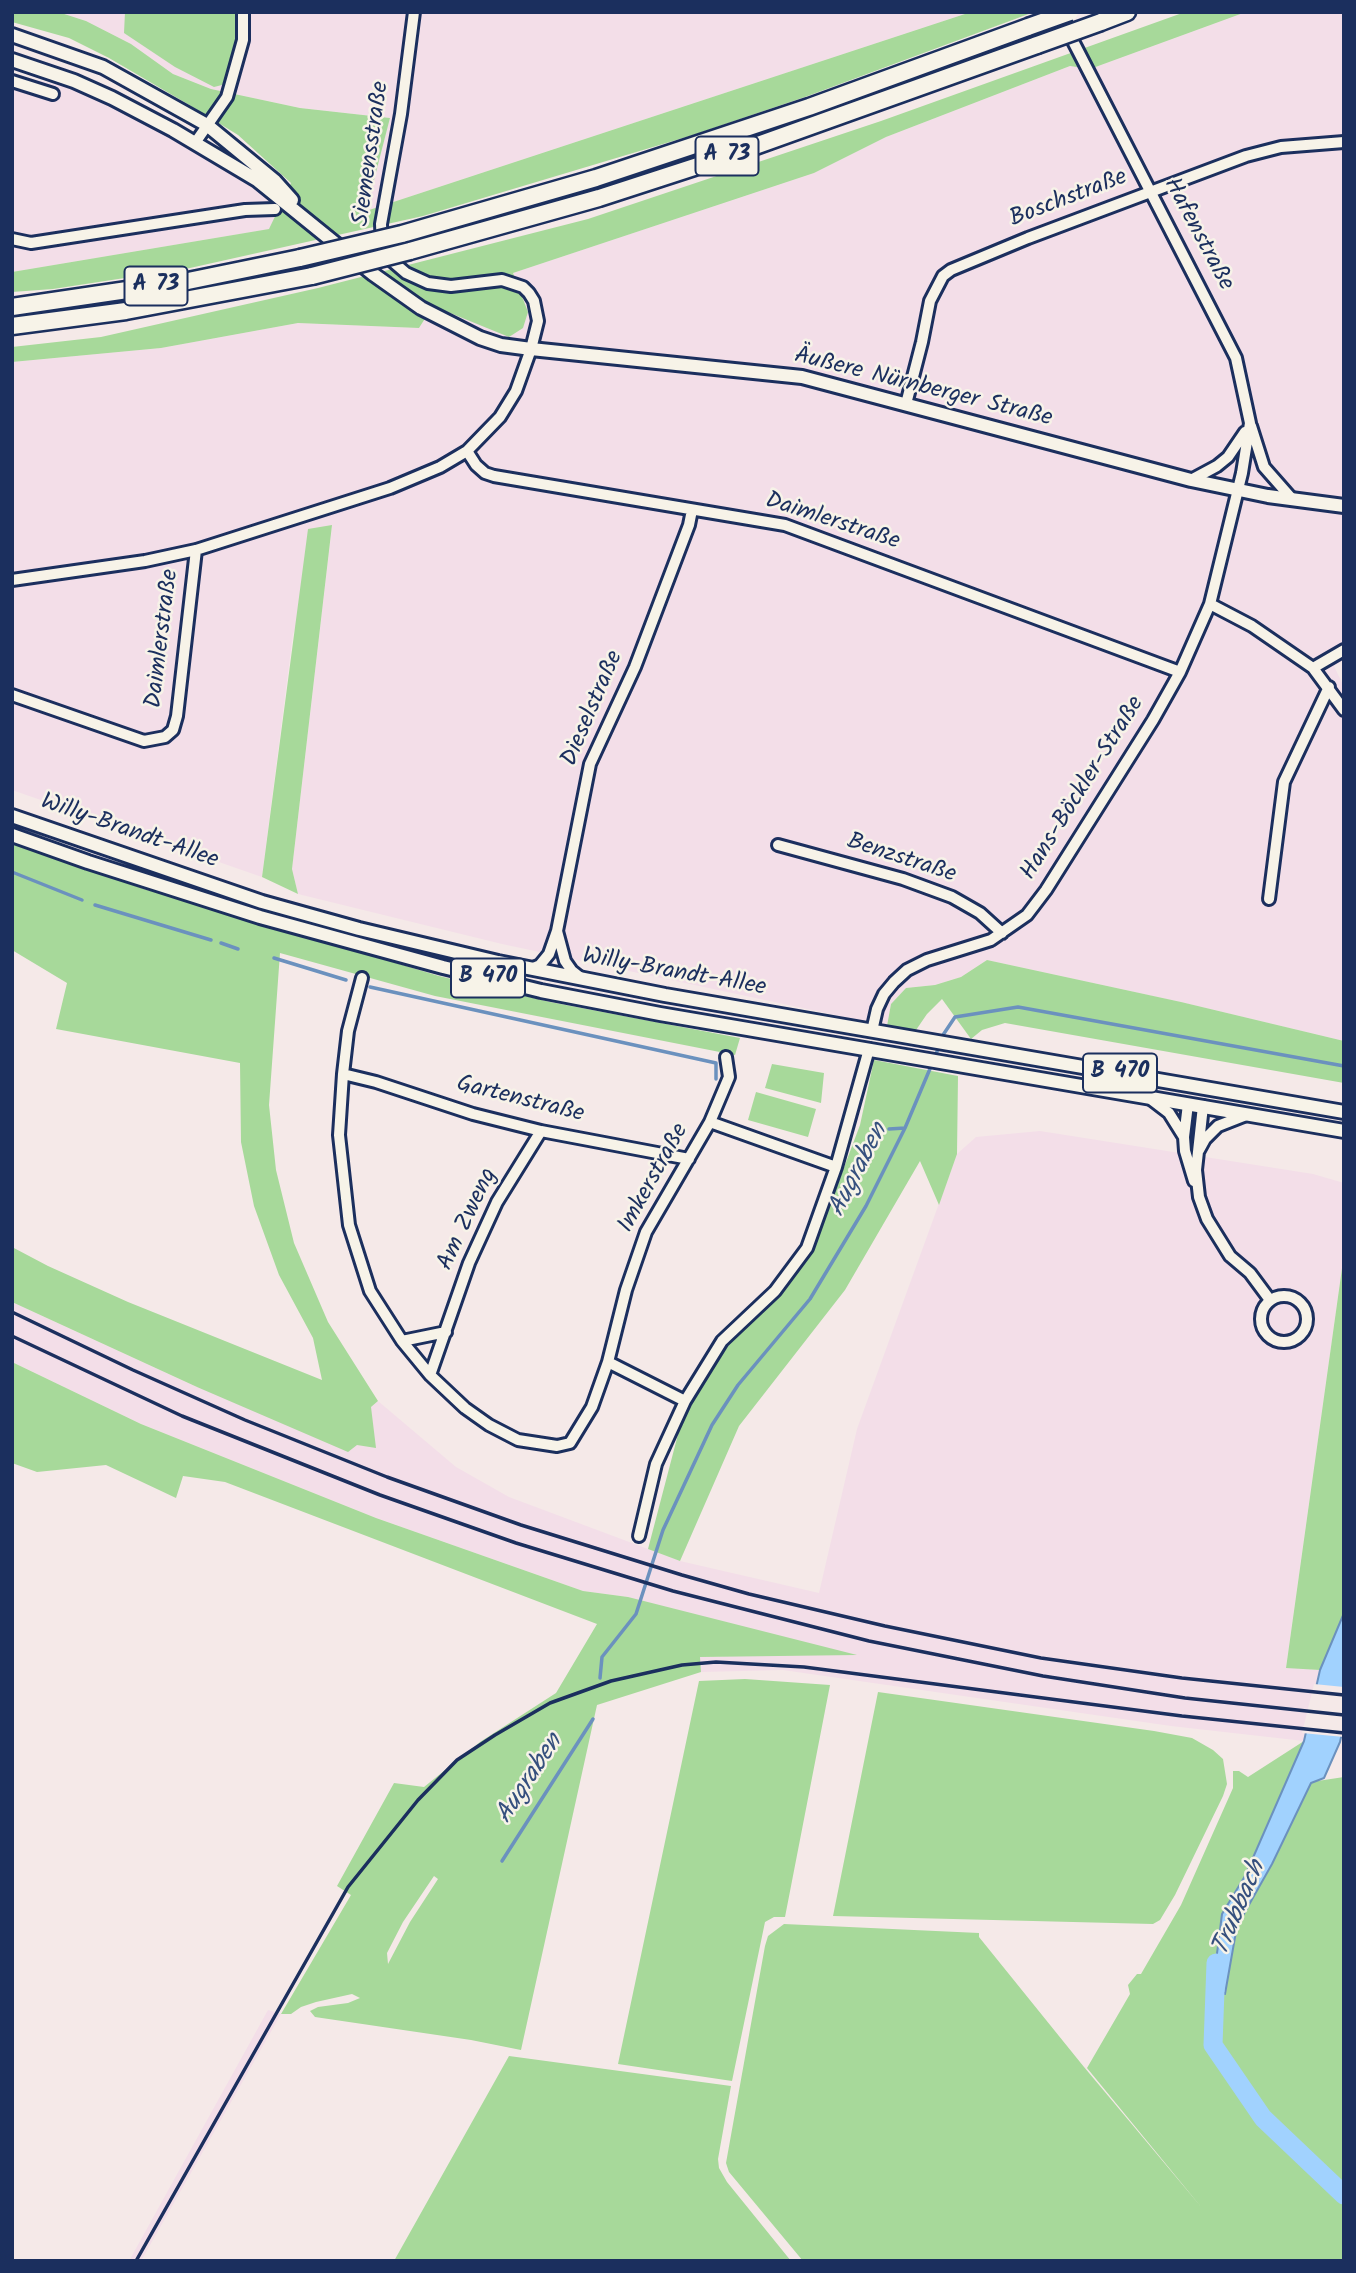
<!DOCTYPE html>
<meta charset="utf-8">
<style>
body{margin:0}
#map{position:relative;width:1356px;height:2273px;overflow:hidden;background:#f5e9e8;font-family:Kalam,sans-serif}
canvas{display:block}
.frame{position:absolute;inset:0;border:14px solid #1b2f5e;pointer-events:none}
</style>
<div id="map">
<canvas width="1356" height="2273"></canvas>
<div class="frame"></div>
</div>
<script>
const ctx = document.querySelector('canvas').getContext('2d');
ctx.lineJoin = 'round';
function fillPath(path, color) {
  ctx.fillStyle = color;
  ctx.fill(path, 'evenodd');
}
function poly(rows) {
  const path = new Path2D();
  for (const r of rows) {
    if (r.length === 3) {
      path.moveTo(r[0] + r[2], r[1]);
      path.arc(r[0], r[1], r[2], 0, 2 * Math.PI);
      continue;
    }
    path.moveTo(r[0], r[1]);
    for (let i = 2; i < r.length; i += 2) path.lineTo(r[i], r[i + 1]);
  }
  return path;
}
function strokePath(path, color, width, dash) {
  ctx.strokeStyle = color;
  ctx.lineWidth = width;
  ctx.lineCap = dash ? 'butt' : 'round';
  ctx.setLineDash(dash || []);
  ctx.stroke(path);
}
function drawText(font, color, halo, rows, align = 'center') {
  ctx.font = font + ' Kalam,sans-serif';
  ctx.lineWidth = 5;
  ctx.setLineDash([]);
  ctx.textBaseline = 'middle';
  ctx.strokeStyle = halo;
  ctx.fillStyle = color;
  for (const [text, x, y, turn = 0] of rows) {
    ctx.save();
    ctx.translate(x, y);
    ctx.rotate((+turn || 0) * Math.PI / 180);
    ctx.textAlign = isNaN(turn) ? turn : align;
    if (halo) ctx.strokeText(text, 0, 0);
    ctx.fillText(text, 0, 0);
    ctx.restore();
  }
}
fillPath(poly([
 [58,12,971,12,366,211,390,118,300,108,211,89,173,74,131,44,86,21],
 [1246,12,1344,12,1344,660,1334,666,1344,687,1344,1041,1180,1002,987,960,961,977,935,985,906,988,891,1004,887,1026,502,944,298,894,292,869,332,526,293,634,262,877,12,790,12,362,161,348,298,323,419,328,433,306,528,312,513,273,814,173,886,137,1070,66,1090,69],
 [12,75,75,88,134,115,208,158,280,206,270,229,12,272],
 [1040,1131,1313,1174,1344,1183,1344,1254,1286,1667,1320,1670,1304,1741,1171,1726,783,1670,701,1672,699,1657,757,1655,628,1597,583,1591,376,1518,141,1424,12,1362,12,1302,197,1387,371,1407,378,1401,456,1467,509,1497,680,1561,819,1593,857,1429,957,1154,976,1137],
 [268,2010,281,2014,141,2261,129,2261]
]), '#f3dee8');
fillPath(poly([
 [12,12,58,12,86,21,131,44,173,74,211,89,300,108,390,118,366,211,971,12,1034,12,805,97,693,135,423,216,190,268,53,289,12,292,12,272,269,229,291,183,238,135,191,106,109,58,69,38,12,22],
 [125,12,238,12,236,49,228,74,222,85,214,87,175,67,124,33],
 [1185,12,1246,12,1090,69,1070,66,886,137,814,173,513,273,528,312,523,328,509,337,433,306,419,328,298,323,161,348,12,362,12,347,101,337,318,288,588,219,881,121],
 [332,525,292,869,298,894,262,877,308,529],
 [12,843,147,890,189,900,439,976,550,1002,740,1038,735,1055,435,996,280,953,269,1105,276,1170,294,1243,328,1322,378,1401,371,1407,376,1448,357,1445,348,1452,197,1387,12,1302,12,1247,48,1266,128,1302,322,1380,313,1338,279,1275,254,1206,241,1142,240,1063,56,1029,67,983,12,950],
 [987,960,1181,1002,1344,1041,1344,1083,1005,1023,982,1030,971,1039,942,999,927,1014,914,1033,887,1026,891,1004,906,988,935,985,961,977],
 [874,1060,958,1076,957,1154,939,1205,920,1161,845,1290,739,1426,680,1561,648,1549,687,1400,739,1331,814,1247,860,1125],
 [772,1064,824,1073,821,1103,765,1088],
 [756,1092,816,1109,808,1137,748,1120],
 [1344,1254,1344,1613,1320,1670,1286,1668],
 [12,1362,141,1424,376,1518,583,1591,628,1597,857,1655,700,1657,701,1672,597,1705,521,2050,471,2040,315,2017,310,2011,318,2007,348,2003,360,1998,352,1994,316,2002,301,2007,291,2014,281,2014,351,1895,337,1886,394,1783,424,1787,480,1742,556,1693,597,1624,225,1482,183,1476,176,1498,106,1465,37,1472,12,1463],
 [434,1876,438,1879,410,1922,388,1964,387,1953,403,1922],
 [745,1679,830,1685,785,1917,774,1917,765,1922,732,2081,618,2064,699,1681],
 [878,1692,1154,1731,1192,1738,1213,1750,1223,1759,1227,1784,1223,1796,1175,1895,1160,1920,1153,1924,833,1916],
 [1304,1741,1245,1876,1222,1914,1225,1993,1237,1926,1272,1864,1311,1782,1344,1777,1344,2261,803,2261,729,2172,726,2163,765,1946,768,1936,784,1924,979,1933,979,1937,1084,2067,1202,2208,1087,2068,1130,1994,1128,1985,1137,1974,1141,1974,1181,1905,1233,1788,1233,1771,1239,1771,1248,1777],
 [509,2056,731,2086,718,2159,719,2168,727,2182,791,2261,394,2261]
]), '#a7d99a');
const water = poly([
 [1344,1613,1344,1724,1340,1742,1324,1778,1311,1783,1272,1864,1237,1926,1225,1994,1213,1985,1222,1914,1245,1876,1304,1741,1320,1670,1344,1613]
]);
fillPath(water, '#a1d2fe');
strokePath(water, '#6b91be', 2);
fillPath(poly([
 [1314,1684,1344,1687,1344,1737,1302,1733]
]), '#f5e9e8');
strokePath(poly([
 [12,872,82,900],
 [95,905,211,940],
 [221,943,238,949],
 [274,958,346,980],
 [370,987,716,1063,716,1079],
 [935,1057,943,1035,955,1017,1018,1007,1344,1066],
 [889,1129,905,1128],
 [600,1678,602,1657,636,1614,663,1530,712,1425,738,1385,810,1299,866,1206,905,1128,932,1064],
 [502,1861,593,1719]
]), '#6b91be', 3.5);
strokePath(poly([
 [1216,1963,1213,2045,1263,2118,1344,2195]
]), '#a1d2fe', 19);
const minor = poly([
 [12,81,53,94],
 [195,143,227,97,243,40,243,12],
 [12,239,31,243,245,210,275,209],
 [906,404,922,342,930,301,943,276,951,270,1028,238,1246,156,1281,147,1344,142],
 [1251,426,1264,467,1293,500],
 [467,451,476,465,485,473,494,476,785,525,1180,672],
 [1191,480,1217,466,1228,457,1245,432],
 [12,580,145,561,196,550,390,488,440,467,467,451,500,417,516,391,531,349,538,321,534,301,529,293,523,287,502,280,451,286,428,283,406,273,392,261,382,246,381,224,401,114,414,12],
 [1210,604,1252,626,1313,668,1344,650],
 [1313,668,1344,710],
 [12,695,144,741,165,737,173,730,177,716,196,550],
 [778,845,903,879,952,897,980,913,1002,933],
 [1269,899,1284,782,1329,687],
 [557,931,565,961,572,971,582,979],
 [531,969,540,965,549,954,557,931,590,764,635,667,689,525,692,510],
 [362,978,348,1031,343,1074,339,1135,349,1225,370,1291,402,1341,430,1375,465,1408,489,1425,518,1440,557,1446,570,1443,592,1407,608,1362],
 [872,1031,877,1009,884,994,894,982,907,970,927,960,991,940,1027,915,1046,890,1153,720,1180,672,1210,604,1242,473,1250,423,1236,358,1058,12],
 [343,1074,376,1082,473,1114,541,1131,689,1159],
 [1152,1100,1169,1113,1184,1137],
 [1188,1104,1184,1137,1185,1151,1194,1181],
 [1203,1106,1196,1170,1199,1197,1207,1219,1230,1256,1250,1273,1270,1300],
 [710,1122,836,1167],
 [1199,1150,1205,1139,1218,1126,1246,1115],
 [1284,1319,23],
 [402,1341,446,1332],
 [430,1375,469,1263,497,1202,541,1131],
 [685,1401,608,1362,626,1290,646,1232,710,1122,729,1077,726,1057],
 [639,1536,656,1464,685,1401,722,1341,775,1291,807,1248,836,1167,869,1049]
]);
const major = poly([
 [12,35,103,67,207,125,275,181,292,200],
 [12,60,74,81,112,98,173,130,257,180,373,274,421,308,480,338,501,345,531,349,802,377,1191,480,1268,496,1344,506],
 [12,816,262,902,359,929,498,962,665,995,1344,1112],
 [12,835,88,862,260,917,443,967,541,991,660,1014,1344,1131]
]);
const highway = poly([
 [1101,22,1127,12],
 [402,234,596,178,809,107,1028,27],
 [410,251,599,198,716,160,1037,45],
 [12,307,188,281,300,258],
 [12,326,126,311,312,276]
]);
strokePath(minor, '#1b2f5e', 16);
strokePath(major, '#1b2f5e', 18);
strokePath(highway, '#1b2f5e', 21);
strokePath(minor, '#f7f3e8', 10);
strokePath(major, '#f7f3e8', 12);
strokePath(highway, '#f7f3e8', 16);
strokePath(poly([
 [12,1312,133,1370,245,1420,387,1477,521,1525,682,1575,749,1594,885,1626,1041,1658,1182,1678,1344,1695],
 [12,1336,182,1416,380,1495,516,1543,673,1591,869,1641,1043,1676,1185,1698,1344,1715],
 [136,2261,348,1887,418,1800,457,1760,495,1735,550,1703,611,1681,682,1665,716,1662,804,1667,1182,1716,1344,1733]
]), '#1b2f5e', 3.5);
const highwayBridge = poly([
 [1028,27,1070,12],
 [1037,45,1101,22],
 [300,258,402,234],
 [312,276,410,251]
]);
strokePath(highwayBridge, '#1b2f5e', 21, []);
strokePath(highwayBridge, '#f7f3e8', 16);
for (const [x, y, w] of [
 [727,156,63],
 [156,286,63],
 [488,978,74],
 [1120,1073,74]
]) {
  const box = new Path2D();
  box.roundRect(x - w / 2, y - 19.5, w, 39, 5);
  ctx.fillStyle = '#f7f3e8';
  ctx.fill(box);
  strokePath(box, '#1b2f5e', 2);
}
drawText('bold 23px', '#1b2f5e', null, [
 ["A 73",727,156],
 ["A 73",156,286],
 ["B 470",488,978],
 ["B 470",1120,1073]
]);
drawText('24px', '#1b2f5e', '#f7f3e8', [
 ["Siemensstraße",373,154,-82],
 ["Boschstraße",1069,200,-21],
 ["Hafenstraße",1197,235,62],
 ["Äußere Nürnberger Straße",923,389,14],
 ["Daimlerstraße",832,523,18],
 ["Daimlerstraße",164,639,-83],
 ["Dieselstraße",594,709,-67],
 ["Hans-Böckler-Straße",1084,789,-58],
 ["Willy-Brandt-Allee",129,833,19],
 ["Benzstraße",901,860,18],
 ["Willy-Brandt-Allee",674,974,10],
 ["Gartenstraße",520,1101,14],
 ["Imkerstraße",655,1179,-61],
 ["Am Zweng",469,1220,-65]
]);
drawText('italic 26px', '#36507e', '#f7f3e8', [
 ["Augraben",860,1171,-63],
 ["Augraben",531,1780,-57],
 ["Trubbach",1241,1909,-67]
]);
</script>
